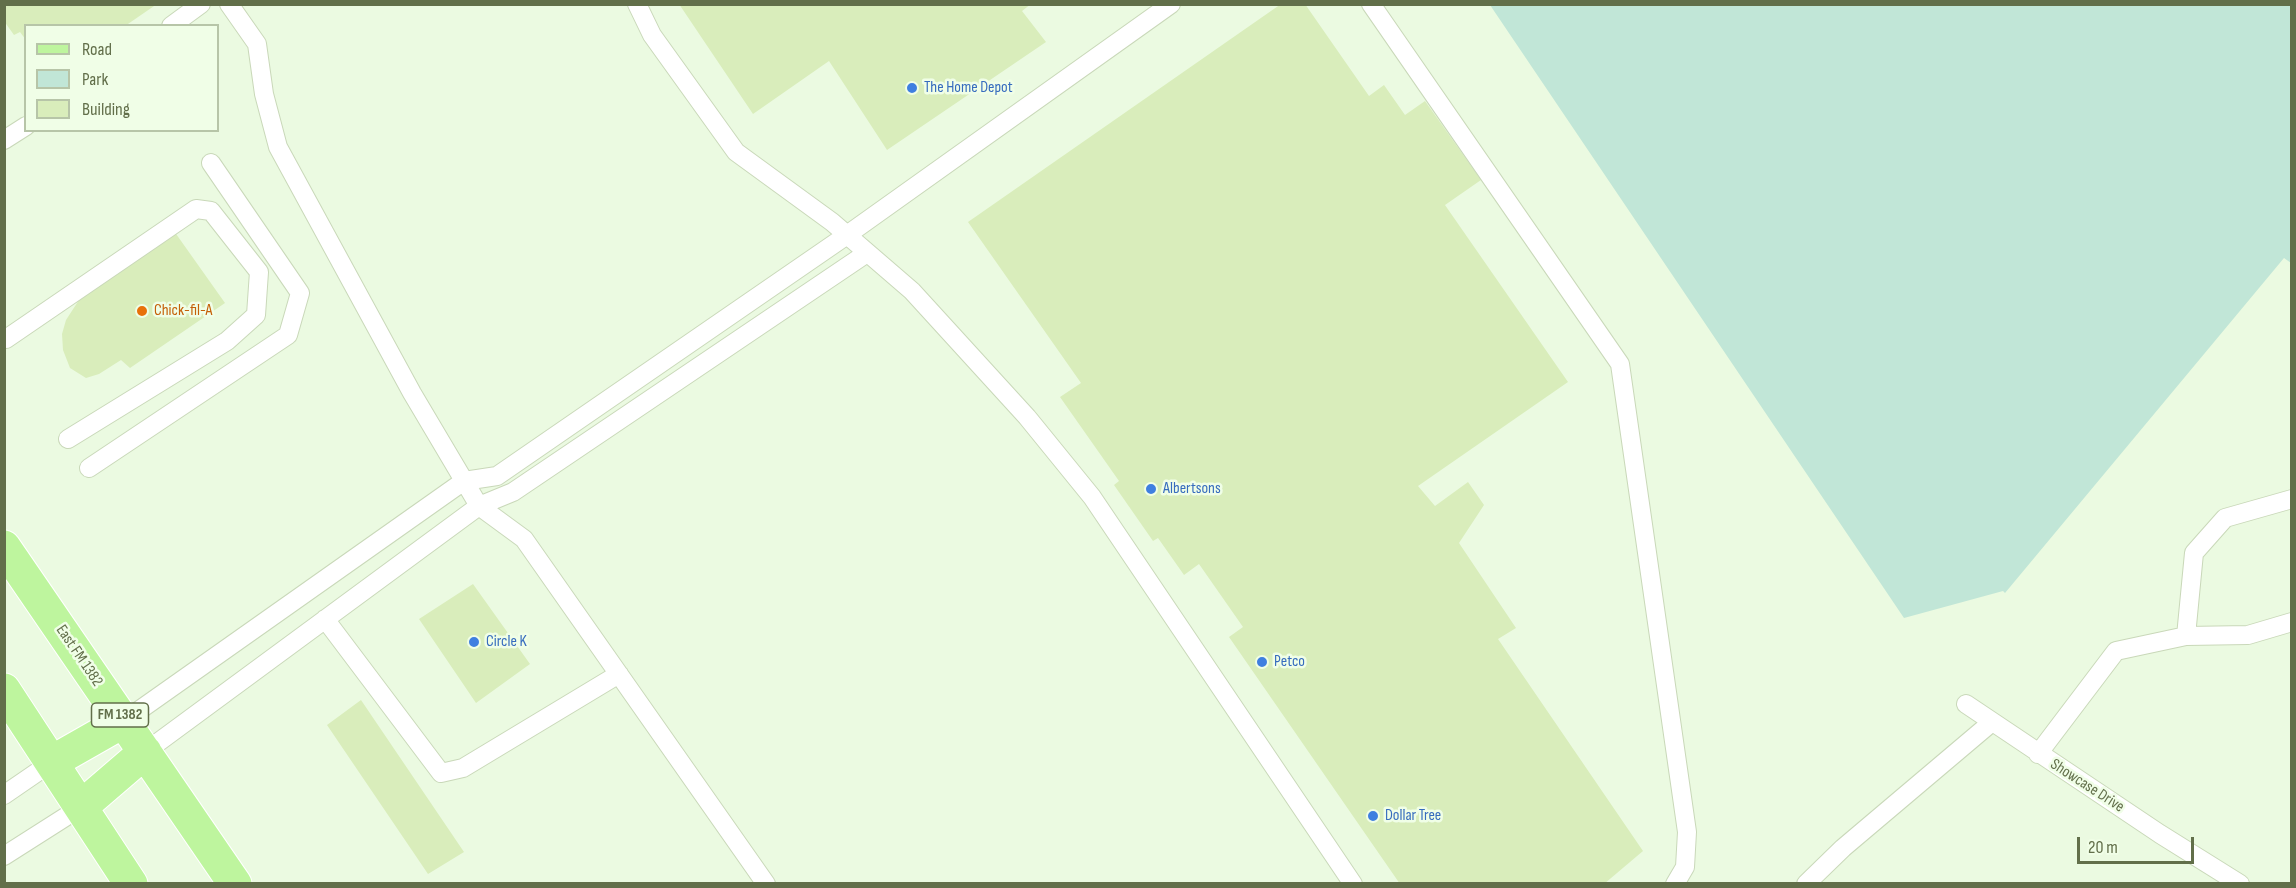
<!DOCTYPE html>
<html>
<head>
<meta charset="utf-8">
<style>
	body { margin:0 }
	#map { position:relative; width:2296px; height:888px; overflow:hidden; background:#ebfae1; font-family:"Sofia Sans Condensed",sans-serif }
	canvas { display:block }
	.frame { position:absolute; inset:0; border:6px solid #626f4a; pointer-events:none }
	.legend { position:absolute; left:24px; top:24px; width:195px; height:108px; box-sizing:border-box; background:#f0fee7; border:2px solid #b7c5a8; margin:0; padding:8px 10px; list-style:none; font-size:18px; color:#626f4a }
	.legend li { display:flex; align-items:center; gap:12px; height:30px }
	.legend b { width:30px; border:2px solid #b7c5a8 }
	.scale { position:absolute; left:2077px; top:837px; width:117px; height:27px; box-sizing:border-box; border:3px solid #626f4a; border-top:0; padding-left:8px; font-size:18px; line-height:21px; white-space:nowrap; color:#626f4a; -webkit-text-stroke:4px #f0fee7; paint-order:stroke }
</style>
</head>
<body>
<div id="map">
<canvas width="2296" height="888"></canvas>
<div class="frame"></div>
<ul class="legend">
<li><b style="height:8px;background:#bef59e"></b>Road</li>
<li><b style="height:16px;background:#c1e6d7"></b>Park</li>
<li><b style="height:16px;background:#d9edbb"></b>Building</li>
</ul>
<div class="scale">20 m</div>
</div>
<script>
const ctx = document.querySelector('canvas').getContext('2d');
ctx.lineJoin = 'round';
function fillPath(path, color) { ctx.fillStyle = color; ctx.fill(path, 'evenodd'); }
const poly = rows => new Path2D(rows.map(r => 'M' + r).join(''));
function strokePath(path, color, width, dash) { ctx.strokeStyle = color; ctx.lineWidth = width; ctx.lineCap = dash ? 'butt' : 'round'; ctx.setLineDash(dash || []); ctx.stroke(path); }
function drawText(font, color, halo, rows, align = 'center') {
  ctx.font = font + ' "Sofia Sans Condensed",sans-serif'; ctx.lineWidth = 5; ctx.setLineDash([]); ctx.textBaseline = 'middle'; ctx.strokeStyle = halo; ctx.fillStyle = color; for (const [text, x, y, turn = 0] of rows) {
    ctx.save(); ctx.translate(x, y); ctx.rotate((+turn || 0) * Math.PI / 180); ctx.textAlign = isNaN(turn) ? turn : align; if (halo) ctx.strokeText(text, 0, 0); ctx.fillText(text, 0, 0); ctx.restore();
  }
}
fillPath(poly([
	[1490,5,2291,5,2291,263,2284,258,2005,593,2003,591,1904,618]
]), '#c1e6d7');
fillPath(poly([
	[4,4,157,4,125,26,26,26,26,40,20,32,14,35,4,21],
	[679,4,1031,4,1022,11,1046,42,887,150,829,61,753,114],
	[1281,4,1305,4,1369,96,1384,85,1405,115,1425,101,1481,180,1445,205,1568,382,1418,486,1435,506,1468,482,1484,505,1459,543,1516,628,1498,639,1643,851,1604,884,1400,884,1229,637,1243,627,1199,564,1184,575,1158,538,1153,541,1114,485,1119,481,1060,397,1081,383,968,222],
	[174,231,225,303,130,368,121,360,99,374,86,378,70,368,63,350,62,334,66,320,79,300,101,280],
	[473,584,530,664,476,703,419,619],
	[361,700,464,852,428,874,327,725]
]), '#d9edbb');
const lane = poly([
	[229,4,257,44,264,94,278,147,412,393,479,506,524,539,766,884],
	[637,4,652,35,736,152,832,222,912,291,1027,417,1092,497,1353,884],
	[1371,4,1620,364,1687,832,1685,867,1675,884],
	[171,26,201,4],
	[4,140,26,126],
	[6,339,196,209,211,211,259,272,256,315,227,341,68,439],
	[89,468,288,335,300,293,211,163],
	[325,619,441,773,463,768,619,674],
	[2186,636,2194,553,2225,518,2292,499],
	[1966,704,2160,834,2240,884],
	[124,721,464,481,497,476,847,235,1171,4],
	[145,752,479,506,513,492,867,253],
	[2038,754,2116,651,2186,636,2248,635,2292,622],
	[4,795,52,762],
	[4,856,81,807],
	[1806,884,1843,848,1992,722]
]);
const primary = poly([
	[4,547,235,884],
	[4,690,131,884],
	[52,762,124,721],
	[81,807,145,752]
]);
strokePath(lane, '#c9d8b9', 20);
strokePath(primary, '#fff', 35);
strokePath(lane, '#fff', 18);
strokePath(primary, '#bef59e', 33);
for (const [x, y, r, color] of [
	[912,88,6,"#3f7fe0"],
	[142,311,6,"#e8710a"],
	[1151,489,6,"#3f7fe0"],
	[474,642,6,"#3f7fe0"],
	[1262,662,6,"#3f7fe0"],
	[1373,816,6,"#3f7fe0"]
]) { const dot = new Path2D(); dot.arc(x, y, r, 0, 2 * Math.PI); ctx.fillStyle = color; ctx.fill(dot); strokePath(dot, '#f0fee7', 2); }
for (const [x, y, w] of [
	[120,715,57]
]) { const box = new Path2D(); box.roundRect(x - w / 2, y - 12, w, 24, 4.5); ctx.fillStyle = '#f0fee7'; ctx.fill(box); strokePath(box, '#626f4a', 1.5); }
drawText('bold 15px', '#626f4a', null, [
	["FM 1382",120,715]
]);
drawText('16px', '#366cbe', '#f0fee7', [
	["The Home Depot",924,88],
	["Albertsons",1163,489],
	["Circle K",486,642],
	["Petco",1274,662],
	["Dollar Tree",1385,816]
], 'left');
drawText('16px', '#c56008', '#f0fee7', [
	["Chick-fil-A",154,311]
], 'left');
drawText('16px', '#626f4a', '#f0fee7', [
	["East FM 1382",79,656,56],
	["Showcase Drive",2087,786,33]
]);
</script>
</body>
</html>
